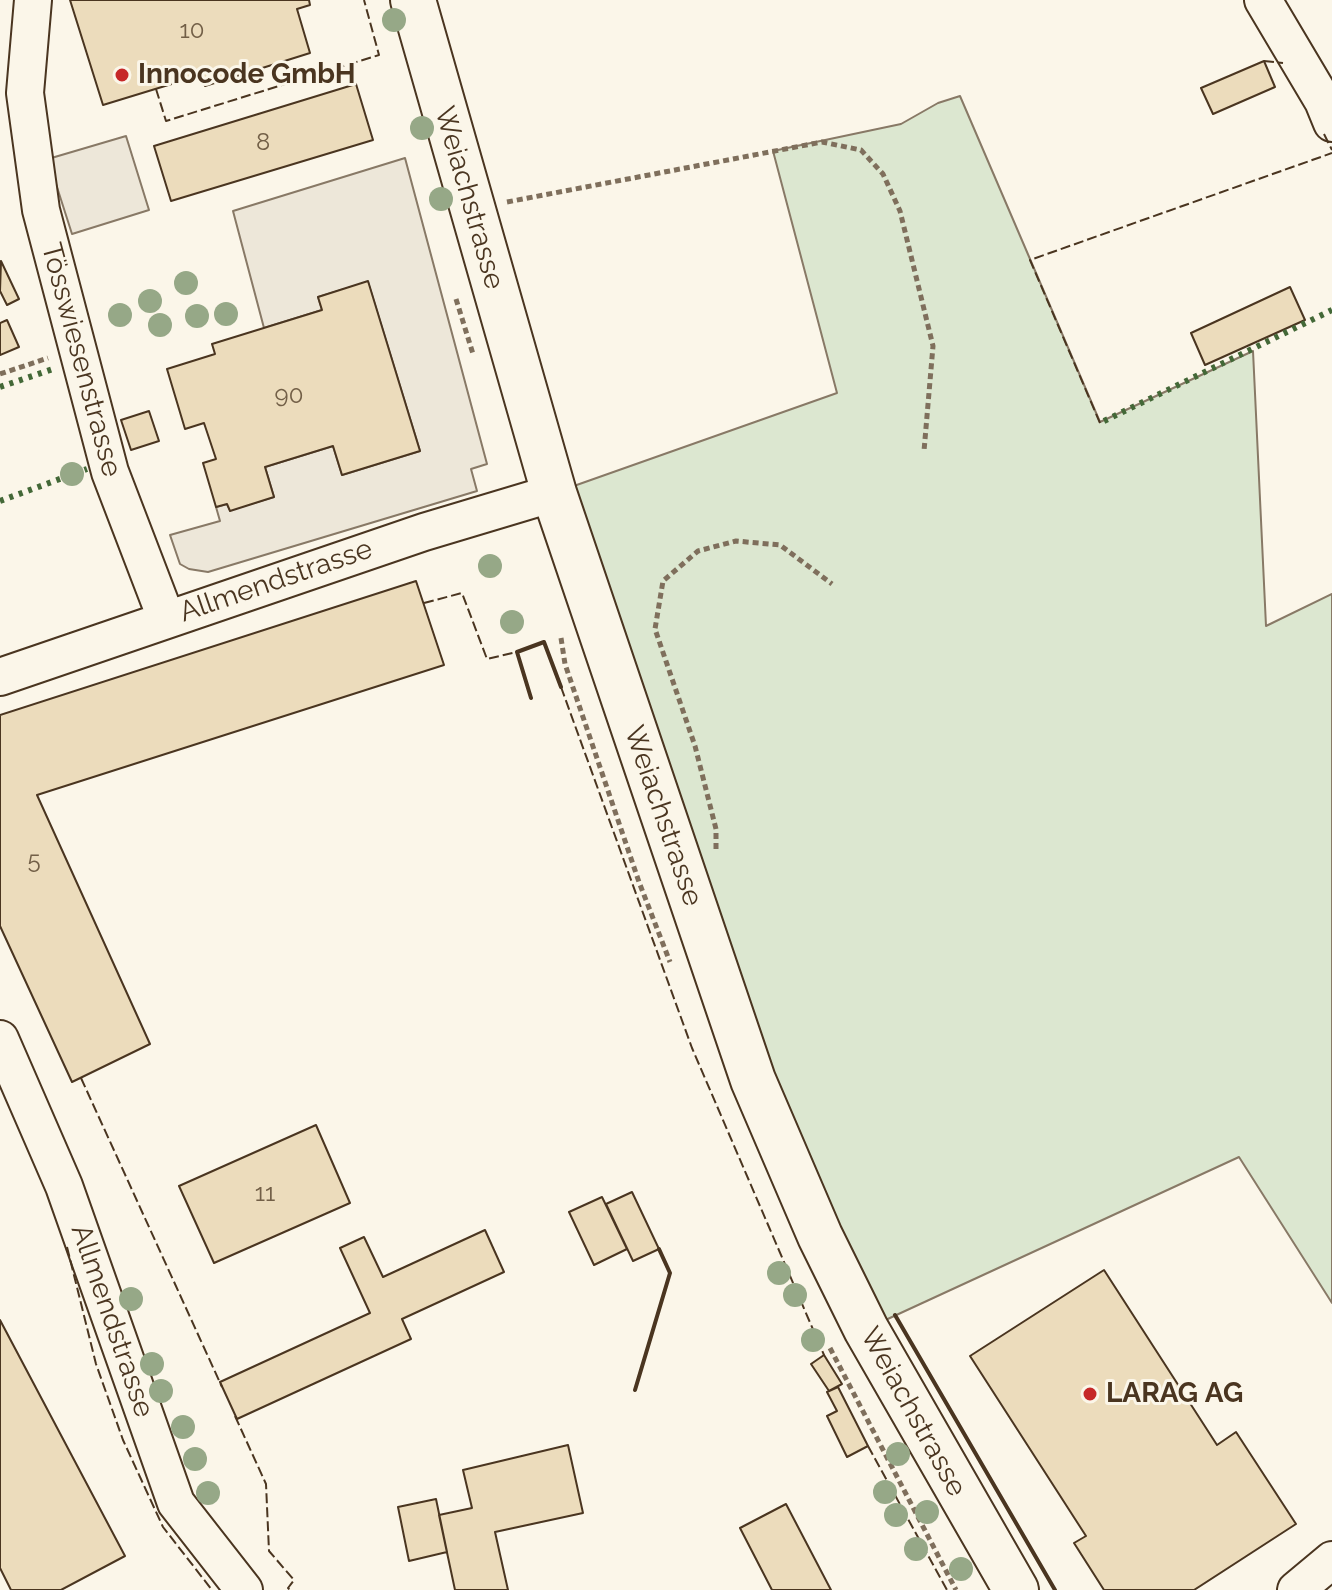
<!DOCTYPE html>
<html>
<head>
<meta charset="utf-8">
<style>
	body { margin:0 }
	canvas { display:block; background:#fbf6e9 }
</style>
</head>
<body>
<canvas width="1332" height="1590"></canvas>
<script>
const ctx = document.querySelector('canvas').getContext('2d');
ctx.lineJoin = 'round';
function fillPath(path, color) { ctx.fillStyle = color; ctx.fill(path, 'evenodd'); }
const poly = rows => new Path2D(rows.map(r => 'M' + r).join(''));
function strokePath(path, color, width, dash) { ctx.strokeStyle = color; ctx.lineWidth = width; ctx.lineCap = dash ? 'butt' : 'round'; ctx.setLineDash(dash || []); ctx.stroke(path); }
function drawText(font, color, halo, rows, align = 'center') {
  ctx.font = font + ' Raleway,sans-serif'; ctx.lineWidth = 6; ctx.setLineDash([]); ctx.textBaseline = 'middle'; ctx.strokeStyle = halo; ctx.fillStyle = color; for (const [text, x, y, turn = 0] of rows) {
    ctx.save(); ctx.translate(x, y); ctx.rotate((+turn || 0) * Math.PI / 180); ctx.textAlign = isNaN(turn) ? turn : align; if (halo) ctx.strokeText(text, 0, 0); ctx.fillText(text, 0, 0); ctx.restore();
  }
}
const green = poly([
	[960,96,1100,422,1253,351,1266,626,1332,594,1332,1303,1239,1157,866,1329,554,493,837,393,773,151,901,124,938,103,960,96]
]);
fillPath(green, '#dce7d0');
strokePath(green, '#887966', 2);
const parking = poly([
	[126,136,149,210,72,234,48,159,126,136],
	[405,158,487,464,471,469,477,491,208,572,189,569,180,564,170,535,220,521,216,507,227,504,230,510,274,497,265,467,333,446,342,475,420,451,368,282,318,297,322,310,264,328,233,211,405,158]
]);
fillPath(parking, '#ede7d9');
strokePath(parking, '#887966', 2);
const building = poly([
	[70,0,309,0,310,5,297,9,310,53,205,86,201,75,103,105,70,0],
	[1264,61,1275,87,1213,114,1201,88,1264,61],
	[356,84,373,140,171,201,154,146,356,84],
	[1,261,19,299,7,305,0,291,1,261],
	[368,281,420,451,342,475,333,446,265,467,274,497,230,511,227,504,216,507,203,463,216,459,204,423,185,429,167,369,215,354,212,344,322,310,318,297,368,281],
	[1290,287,1305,320,1205,365,1191,333,1290,287],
	[7,320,19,347,0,355,0,323,7,320],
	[149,411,159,441,131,450,121,420,149,411],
	[416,581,444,665,37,795,150,1044,72,1082,0,926,0,715,416,581],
	[316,1125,350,1203,214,1263,179,1186,316,1125],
	[632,1192,659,1249,633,1261,606,1204,632,1192],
	[602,1197,627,1249,594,1265,569,1212,602,1197],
	[485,1230,504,1272,402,1319,411,1339,237,1419,220,1382,370,1313,340,1248,364,1237,383,1277,485,1230],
	[1104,1270,1217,1445,1236,1432,1296,1524,1194,1590,1104,1590,1074,1543,1086,1536,970,1356,1104,1270],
	[0,1320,125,1556,61,1590,11,1590,0,1568,0,1320],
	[824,1355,842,1384,829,1391,811,1364,824,1355],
	[838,1387,868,1446,847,1457,827,1416,837,1411,827,1392,838,1387],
	[568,1445,583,1513,495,1532,508,1590,455,1590,439,1515,472,1508,463,1470,568,1445],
	[436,1499,447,1552,409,1561,398,1507,436,1499],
	[786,1504,831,1590,772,1590,740,1528,786,1504]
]);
fillPath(building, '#ecdcbc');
strokePath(building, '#4a3520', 2);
const minor = poly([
	[33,0,25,93,41,210,110,472,166,618],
	[1263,0,1323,101,1332,123],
	[0,677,424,532,554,493],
	[0,1039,64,1186,176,1503,244,1590],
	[1296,1590,1332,1560]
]);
const major = poly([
	[413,0,554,493,753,1080,820,1236,866,1329,1016,1590]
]);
strokePath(minor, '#4a3520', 40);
strokePath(major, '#4a3520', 48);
strokePath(poly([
	[507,202,822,142,861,150,883,174,900,211,933,346,924,451],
	[456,299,473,354],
	[0,374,48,358],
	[561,638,565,664,639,882,670,962],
	[716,849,716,829,695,746,655,629,663,581,698,551,736,541,780,545,832,584],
	[830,1348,956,1590]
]), '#7f6f5c', 5, [6, 4]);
strokePath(minor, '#fbf6e9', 36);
strokePath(major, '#fbf6e9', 44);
strokePath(poly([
	[0,387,53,369],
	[1104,421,1332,310],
	[0,501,87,469]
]), '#436837', 6, [4, 6]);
strokePath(poly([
	[1264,61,1283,63],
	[156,89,166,121,379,55,364,0],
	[1324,134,1332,150],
	[1100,423,1030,260,1332,153],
	[424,603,462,593,487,659,517,652],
	[561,687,692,1048,824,1355],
	[81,1078,222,1387],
	[67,1247,96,1364,123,1440,163,1527,212,1590],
	[235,1416,266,1484,269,1551,294,1580,288,1588,290,1590],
	[868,1446,947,1590]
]), '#4a3520', 2, [10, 4]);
strokePath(poly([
	[531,698,517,652,544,642,561,687],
	[895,1315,1055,1590],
	[635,1390,670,1273,659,1249]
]), '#4a3520', 4);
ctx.fillStyle = '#96a887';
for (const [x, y] of [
	[394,20],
	[422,128],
	[441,199],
	[186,283],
	[150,301],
	[226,314],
	[120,315],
	[197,316],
	[160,325],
	[72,474],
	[490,566],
	[512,622],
	[779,1273],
	[795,1295],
	[131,1299],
	[813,1340],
	[152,1364],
	[161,1391],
	[183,1427],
	[898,1454],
	[195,1459],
	[885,1492],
	[208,1493],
	[927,1512],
	[896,1515],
	[916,1549],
	[961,1569]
]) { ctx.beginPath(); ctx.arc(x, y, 12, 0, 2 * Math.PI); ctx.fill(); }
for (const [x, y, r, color] of [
	[122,75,8,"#c62828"],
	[1090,1394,8,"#c62828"]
]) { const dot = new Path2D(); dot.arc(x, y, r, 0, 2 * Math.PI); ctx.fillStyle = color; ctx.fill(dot); strokePath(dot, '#fbf6e9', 3); }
drawText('24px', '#725f47', null, [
	["10",192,31],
	["8",263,143],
	["90",289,396],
	["5",34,861],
	["11",265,1194]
]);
drawText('bold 28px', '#4a3520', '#fbf6e9', [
	["Innocode GmbH",138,75],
	["LARAG AG",1106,1394]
], 'left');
drawText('28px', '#4a3520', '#fbf6e9', [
	["Weiachstrasse",469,198,74],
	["Tösswiesenstrasse",81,360,75],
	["Allmendstrasse",276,581,-19],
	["Weiachstrasse",663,816,71],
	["Allmendstrasse",112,1321,71],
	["Weiachstrasse",913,1412,61]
]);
</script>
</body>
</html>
